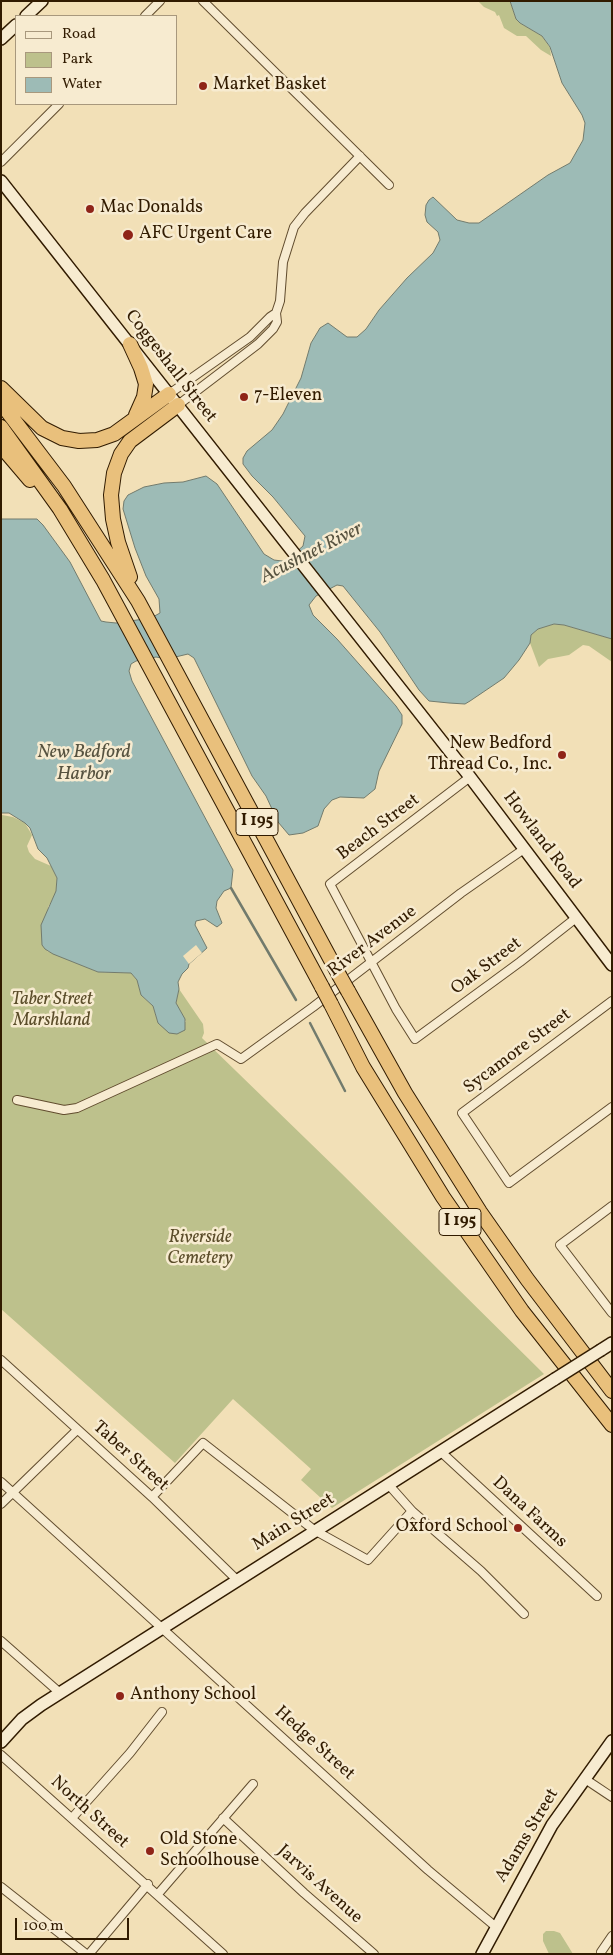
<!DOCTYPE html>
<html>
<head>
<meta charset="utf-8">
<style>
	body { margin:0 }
	#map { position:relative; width:613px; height:1955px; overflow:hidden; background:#f2e0b7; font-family:Vollkorn,serif }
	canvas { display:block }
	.frame { position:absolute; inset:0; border:2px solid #311b00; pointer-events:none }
	.legend { position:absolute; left:15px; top:15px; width:162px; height:90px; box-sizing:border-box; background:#f7ebd0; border:1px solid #a8987d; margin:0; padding:6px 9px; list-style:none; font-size:15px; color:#311b00 }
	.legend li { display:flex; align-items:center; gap:10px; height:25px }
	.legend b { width:25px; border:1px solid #a8987d }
	.scale { position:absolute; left:15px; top:1918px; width:114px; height:22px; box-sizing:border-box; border:2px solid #311b00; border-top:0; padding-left:6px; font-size:15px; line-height:18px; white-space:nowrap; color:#311b00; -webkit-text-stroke:4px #f7ebd0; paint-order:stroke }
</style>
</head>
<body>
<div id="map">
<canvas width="613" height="1955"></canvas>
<div class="frame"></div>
<ul class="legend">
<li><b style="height:6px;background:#f7ebd0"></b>Road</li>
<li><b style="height:14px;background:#bdc18c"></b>Park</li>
<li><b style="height:14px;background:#9dbbb6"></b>Water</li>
</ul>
<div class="scale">100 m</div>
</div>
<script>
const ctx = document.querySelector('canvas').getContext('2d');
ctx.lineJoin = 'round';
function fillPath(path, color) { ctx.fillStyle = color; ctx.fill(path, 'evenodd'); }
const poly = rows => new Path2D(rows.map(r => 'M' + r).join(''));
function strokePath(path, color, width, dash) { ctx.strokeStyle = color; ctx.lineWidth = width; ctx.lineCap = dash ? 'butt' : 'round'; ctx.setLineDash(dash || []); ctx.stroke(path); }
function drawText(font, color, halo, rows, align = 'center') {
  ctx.font = font + ' Vollkorn,serif'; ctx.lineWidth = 5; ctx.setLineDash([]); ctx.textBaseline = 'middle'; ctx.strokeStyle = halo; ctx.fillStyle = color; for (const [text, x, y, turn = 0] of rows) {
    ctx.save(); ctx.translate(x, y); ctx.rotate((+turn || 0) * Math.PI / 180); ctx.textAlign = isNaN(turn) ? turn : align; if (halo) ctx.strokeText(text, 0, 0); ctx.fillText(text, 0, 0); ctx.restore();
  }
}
fillPath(poly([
	[478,1,510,1,516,19,520,23,542,36,550,48,551,56,541,50,526,36,517,36,504,28,499,15,497,16,495,12,484,7],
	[554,624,564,625,612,639,612,662,589,646,583,645,569,655,548,659,539,667,530,643,531,635,538,629],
	[2,815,13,817,25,823,32,835,27,846,29,852,35,859,51,866,57,878,56,894,48,907,47,951,98,972,131,973,137,980,141,995,153,1006,158,1023,186,1022,176,1003,179,989,203,1024,204,1033,202,1038,341,1173,544,1374,332,1508,301,1480,311,1469,233,1399,175,1463,1,1309],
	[546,1931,554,1931,560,1933,573,1954,549,1954,543,1941,543,1934]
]), '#bdc18c');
const water = poly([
	[510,1,612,1,612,639,564,625,554,624,538,629,531,635,530,643,519,660,504,678,470,701,465,704,449,703,429,701,419,690,380,632,343,586,337,585,316,596,309,605,313,615,337,639,396,706,402,715,402,724,379,771,375,789,364,798,340,797,332,800,324,809,318,826,303,833,289,835,278,822,266,796,252,776,194,658,188,654,167,659,156,657,136,661,131,664,129,671,132,681,233,870,231,888,224,891,217,901,216,908,222,923,217,927,205,919,196,921,195,925,207,948,189,964,188,968,182,974,178,982,179,989,176,1003,185,1019,185,1030,177,1034,169,1033,158,1023,153,1006,141,995,137,980,131,973,98,972,53,954,45,949,42,945,41,925,56,891,57,878,47,858,38,849,30,828,25,823,9,813,1,813,1,519,37,519,43,525,70,562,101,621,106,622,116,623,151,618,160,613,159,599,146,576,135,548,123,509,124,501,128,495,144,487,164,483,183,482,206,476,217,484,264,554,274,560,282,561,287,560,303,546,305,536,273,497,252,476,243,464,243,458,247,451,272,430,283,414,301,378,311,343,320,328,328,323,347,337,357,337,366,329,379,310,407,278,433,253,440,240,438,232,427,222,425,215,426,205,429,200,433,197,457,220,469,223,479,223,548,175,570,163,583,140,585,123,582,115,562,83,550,47,542,36,520,23,516,19,510,1]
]);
fillPath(water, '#9dbbb6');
strokePath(water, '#727b6d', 1);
fillPath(poly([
	[196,945,202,953,189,964,183,956]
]), '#f2e0b7');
strokePath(poly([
	[231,888,296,1000],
	[310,1023,345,1091]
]), '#727b6d', 2.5);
const street = poly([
	[203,1,389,185],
	[145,16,160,1],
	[1,162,59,104],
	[169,394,250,337,270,317,276,313],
	[178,405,258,344,273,329,277,322,276,313,280,301,283,262,294,227,305,213,360,156],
	[470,777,330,884,396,1009,415,1039,520,962,576,918],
	[612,1001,462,1113,509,1183,612,1107],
	[17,1100,64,1110,77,1108,217,1044,241,1059,313,1007,461,893,524,849],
	[612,1206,560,1245,612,1313],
	[1,1360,152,1497,237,1580],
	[440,1451,597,1596],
	[1,1482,428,1870,496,1927],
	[152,1497,203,1443,314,1530,368,1560,412,1511,388,1484],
	[1,1504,77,1430],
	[412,1511,481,1571,524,1614],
	[1,1641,60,1693],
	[1,1755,223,1954],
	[585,1779,612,1797],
	[72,1818,130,1753,162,1712],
	[223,1818,304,1893,374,1954],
	[1,1887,86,1954],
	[158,1894,253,1784],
	[601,1952,612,1936],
	[89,1954,148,1884]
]);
const secondary = poly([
	[26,16,42,1],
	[1,39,16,25],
	[1,181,470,777,612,965],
	[601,1350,612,1343],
	[1,1742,22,1719,41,1705,555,1379],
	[482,1954,552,1825,612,1741]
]);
const highway = poly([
	[130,344,141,368,146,384,144,397,136,415],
	[1,388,42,428,62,438,79,441,97,440,114,434,169,394],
	[1,403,64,486,138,601,339,975],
	[1,427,60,509,103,580,322,987],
	[1,446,30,480],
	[130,577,118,542,113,519,111,495,114,473,121,454,130,441,178,405],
	[348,991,405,1093,480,1212,527,1279,612,1391],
	[331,1004,363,1067,443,1197,522,1311,612,1425]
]);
strokePath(street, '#614c2e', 10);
strokePath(secondary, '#311b00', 14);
strokePath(highway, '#311b00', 16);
strokePath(street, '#f7ebd0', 8);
strokePath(secondary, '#f7ebd0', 11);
strokePath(highway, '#e9c07c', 14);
const secondaryBridge = poly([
	[555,1379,601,1350]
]);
const highwayBridge = poly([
	[339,975,348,991],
	[322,987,331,1004]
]);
strokePath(secondaryBridge, '#311b00', 14, []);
strokePath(highwayBridge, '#311b00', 16, []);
strokePath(secondaryBridge, '#f7ebd0', 11);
strokePath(highwayBridge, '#e9c07c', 14);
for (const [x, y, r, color] of [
	[203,86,5,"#8f2418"],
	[90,209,5,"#8f2418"],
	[128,235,6,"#8f2418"],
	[244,397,5,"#8f2418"],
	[562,755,5,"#8f2418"],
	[518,1528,5,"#8f2418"],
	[120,1696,5,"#8f2418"],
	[150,1851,5,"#8f2418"]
]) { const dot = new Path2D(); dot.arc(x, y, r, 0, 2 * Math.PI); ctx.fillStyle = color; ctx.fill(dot); strokePath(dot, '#f7ebd0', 2); }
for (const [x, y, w] of [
	[257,822,42],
	[460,1222,42]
]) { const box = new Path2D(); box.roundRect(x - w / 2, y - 13.5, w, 27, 4); ctx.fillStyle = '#f7ebd0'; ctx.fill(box); strokePath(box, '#311b00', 1); }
drawText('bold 16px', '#311b00', null, [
	["I 195",257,822],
	["I 195",460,1222]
]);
drawText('18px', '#311b00', '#f7ebd0', [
	["Market Basket",213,86],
	["Mac Donalds",100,209],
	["AFC Urgent Care",139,235],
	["7-Eleven",254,397],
	["New Bedford",552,745,"right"],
	["Thread Co., Inc.",552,766,"right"],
	["Oxford School",508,1528,"right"],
	["Anthony School",130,1696],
	["Old Stone",160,1841],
	["Schoolhouse",160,1862]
], 'left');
drawText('18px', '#311b00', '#f7ebd0', [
	["Coggeshall Street",170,367,52],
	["Beach Street",379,828,-37],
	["Howland Road",541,841,53],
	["River Avenue",373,942,-37],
	["Oak Street",487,967,-37],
	["Sycamore Street",518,1052,-37],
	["Taber Street",130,1457,42],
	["Dana Farms",529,1513,43],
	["Main Street",294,1523,-32],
	["Hedge Street",314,1744,42],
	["North Street",89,1813,42],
	["Adams Street",528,1836,-59],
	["Jarvis Avenue",319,1885,42]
]);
drawText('italic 18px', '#5b4d2a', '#f7ebd0', [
	["Taber Street",52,1001],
	["Marshland",52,1022],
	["Riverside",200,1239],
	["Cemetery",200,1260]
]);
drawText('italic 19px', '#575340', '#f7ebd0', [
	["Acushnet River",312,554,-27],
	["New Bedford",84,754],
	["Harbor",84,776]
]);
</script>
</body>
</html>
